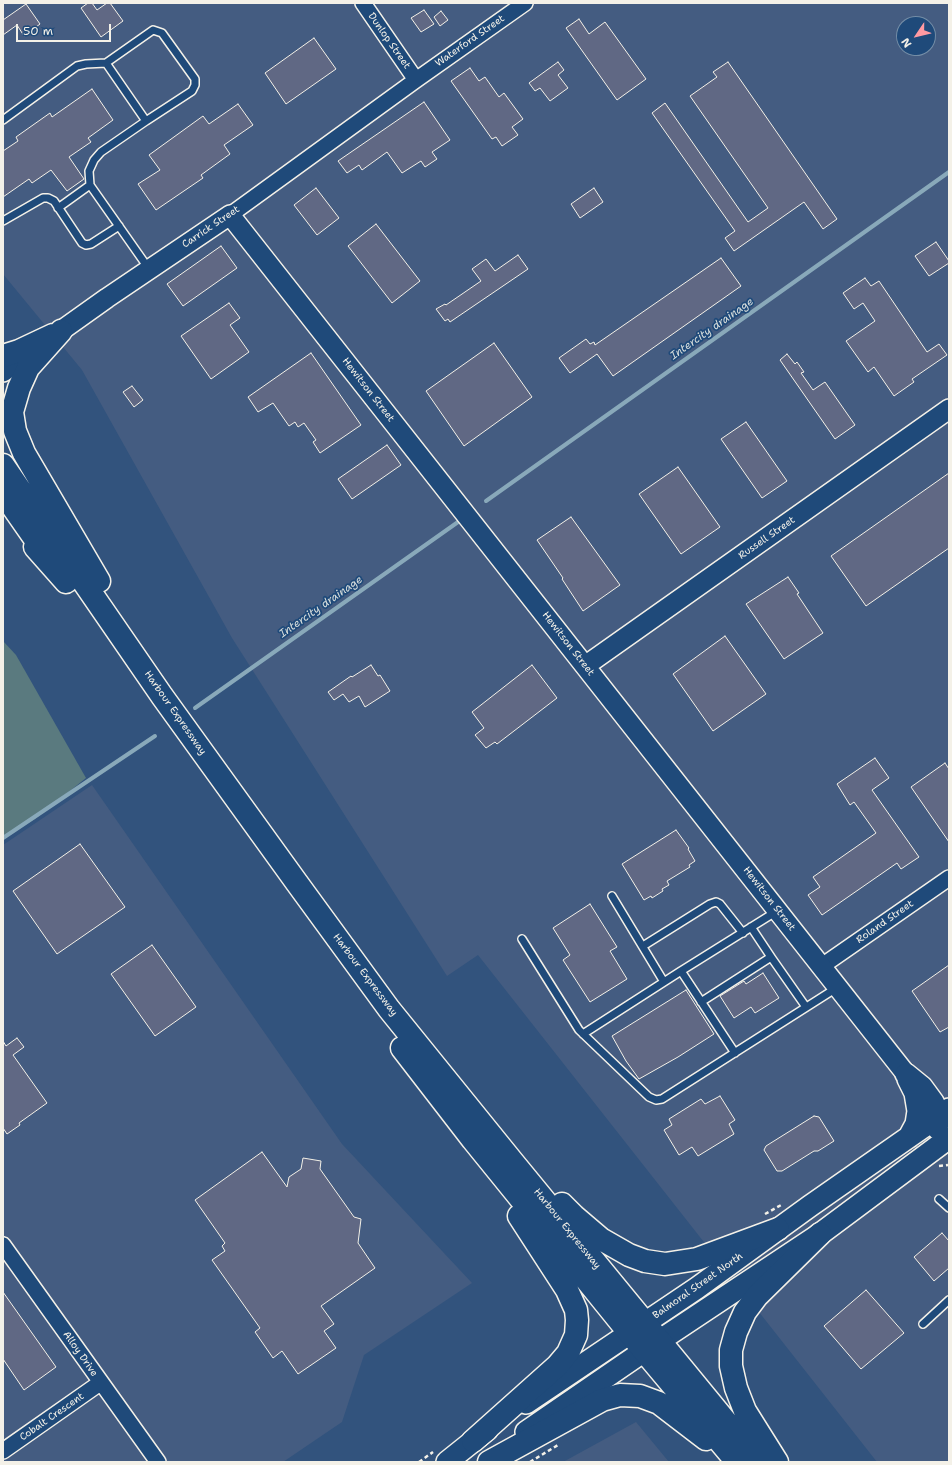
<!DOCTYPE html>
<html>
<head>
<meta charset="utf-8">
<style>
	body { margin:0 }
	#map { position:relative; width:952px; height:1465px; overflow:hidden; background:#32537d; font-family:"Shantell Sans",sans-serif }
	canvas { display:block }
	.frame { position:absolute; inset:0; border:4px solid #f4f1e8; pointer-events:none }
	.north { position:absolute; left:896px; top:16px; width:40px; height:40px; box-sizing:border-box; background:#1f4a7a; border:1px solid #748da6; border-radius:50%; rotate:235deg; font-size:11px; font-weight:700; line-height:16px; text-align:center; color:#f4f1e8 }
	.north::after { content:''; display:block; margin:auto; width:14px; height:18px; background:#ff9aa2; clip-path:polygon(50% 0,100% 100%,50% 72%,0 100%) }
	.scale { position:absolute; left:16px; top:24px; width:95px; height:18px; box-sizing:border-box; border:2px solid #f4f1e8; border-top:0; padding-left:5px; font-size:12px; line-height:14px; white-space:nowrap; color:#f4f1e8; -webkit-text-stroke:3px #1f4a7a; paint-order:stroke }
</style>
</head>
<body>
<div id="map">
<canvas width="952" height="1465"></canvas>
<div class="frame"></div>
<div class="north">N</div>
<div class="scale">50 m</div>
</div>
<script>
const ctx = document.querySelector('canvas').getContext('2d');
ctx.lineJoin = 'round';
function fillPath(path, color) { ctx.fillStyle = color; ctx.fill(path, 'evenodd'); }
const poly = rows => new Path2D(rows.map(r => 'M' + r).join(''));
function strokePath(path, color, width, dash) { ctx.strokeStyle = color; ctx.lineWidth = width; ctx.lineCap = dash ? 'butt' : 'round'; ctx.setLineDash(dash || []); ctx.stroke(path); }
function drawText(font, color, halo, rows, align = 'center') {
  ctx.font = font + ' "Shantell Sans",sans-serif'; ctx.lineWidth = 3.5; ctx.setLineDash([]); ctx.textBaseline = 'middle'; ctx.strokeStyle = halo; ctx.fillStyle = color; for (const [text, x, y, turn = 0] of rows) {
    ctx.save(); ctx.translate(x, y); ctx.rotate((+turn || 0) * Math.PI / 180); ctx.textAlign = isNaN(turn) ? turn : align; if (halo) ctx.strokeText(text, 0, 0); ctx.fillText(text, 0, 0); ctx.restore();
  }
}
fillPath(poly([
	[3,3,949,3,949,1462,877,1462,478,955,447,976,232,638,82,370,3,274],
	[904,24,928,24,928,48,904,48],
	[92,785,342,1144,472,1283,364,1355,342,1422,283,1462,3,1462,3,845],
	[636,1422,669,1462,563,1462]
]), '#445c81');
fillPath(poly([
	[3,641,16,655,86,778,35,819,3,838]
]), '#5a7a7f');
strokePath(poly([
	[486,501,949,172],
	[195,708,458,522],
	[3,838,155,736]
]), '#89a9ba', 4);
const building = poly([
	[88,3,92,3,97,10,107,3,110,3,123,21,101,37,81,8,88,3],
	[26,4,40,24,24,36,17,25,3,35,3,20,26,4],
	[424,10,434,24,421,32,411,18,424,10],
	[441,11,448,20,440,26,434,17,441,11],
	[579,19,589,34,605,22,646,79,617,100,566,28,579,19],
	[314,38,336,69,286,104,265,73,314,38],
	[558,62,564,70,558,75,568,88,550,101,540,88,535,91,529,83,558,62],
	[728,62,837,219,823,229,804,202,734,251,725,238,735,231,652,113,665,103,748,222,768,208,690,96,717,77,713,72,728,62],
	[470,68,479,81,485,77,499,97,504,93,523,119,512,127,518,135,502,146,496,137,492,139,451,81,470,68],
	[92,89,113,120,88,138,91,142,69,157,84,179,67,191,51,170,32,183,29,179,3,197,3,151,18,141,16,137,50,113,52,117,92,89],
	[424,102,450,140,432,152,437,159,425,167,421,161,402,173,387,152,362,170,359,165,347,173,338,161,424,102],
	[238,104,253,125,224,145,230,154,201,175,203,178,156,210,138,184,160,170,149,155,203,116,209,124,238,104],
	[316,188,339,218,317,235,294,205,316,188],
	[594,188,603,202,580,218,571,204,594,188],
	[376,224,420,281,392,303,348,246,376,224],
	[936,242,949,261,949,263,929,276,915,256,936,242],
	[221,246,237,268,183,306,167,284,221,246],
	[518,255,528,269,450,322,448,319,445,321,436,309,445,304,446,305,481,281,472,269,486,259,495,271,518,255],
	[721,258,741,286,613,376,597,354,570,373,559,358,586,339,590,344,594,342,595,345,721,258],
	[865,278,871,286,879,281,927,352,939,344,947,355,912,379,914,382,894,396,874,367,868,372,846,341,875,321,863,303,854,309,843,293,865,278],
	[229,303,240,318,230,325,249,352,211,379,181,336,229,303],
	[494,343,532,397,464,446,426,391,494,343],
	[311,353,361,425,320,453,313,442,316,440,304,423,298,427,295,422,289,426,273,403,258,412,248,397,311,353],
	[787,354,795,364,797,362,804,372,801,373,813,390,825,382,855,425,835,439,780,360,787,354],
	[132,386,143,400,134,407,123,392,132,386],
	[746,422,787,481,762,498,721,439,746,422],
	[387,445,401,465,352,499,338,479,387,445],
	[678,467,720,527,681,554,639,494,678,467],
	[949,473,949,548,866,606,831,556,949,473],
	[571,517,620,585,583,611,562,579,563,578,537,540,571,517],
	[788,577,799,593,797,594,823,633,784,659,746,604,788,577],
	[725,636,766,694,713,731,673,674,725,636],
	[371,665,378,676,380,675,390,691,365,707,359,696,349,702,343,694,334,700,328,692,351,676,352,677,371,665],
	[532,665,557,698,497,744,495,742,486,748,475,735,484,728,472,712,532,665],
	[875,758,889,778,872,790,919,857,901,869,897,863,822,915,808,895,820,887,813,877,876,833,854,802,850,805,837,784,875,758],
	[945,763,949,769,949,842,911,787,945,763],
	[676,830,689,848,688,849,695,861,689,865,690,867,667,881,669,885,662,889,663,891,652,898,651,896,644,900,622,864,676,830],
	[80,844,125,907,57,954,13,891,80,844],
	[590,904,617,947,610,951,627,979,590,1002,563,960,570,955,553,928,590,904],
	[152,945,196,1007,155,1036,111,974,152,945],
	[949,965,949,1027,940,1032,912,991,949,965],
	[763,973,779,998,755,1013,751,1007,734,1018,720,996,744,981,746,984,763,973],
	[686,990,714,1034,678,1057,639,1079,626,1061,612,1036,686,990],
	[17,1038,24,1047,13,1055,47,1103,19,1123,20,1125,7,1134,3,1128,3,1041,6,1046,17,1038],
	[720,1096,735,1120,729,1124,734,1134,698,1156,692,1147,679,1155,664,1130,672,1125,669,1119,701,1099,705,1104,720,1096],
	[814,1116,819,1117,834,1141,818,1151,814,1151,782,1171,777,1171,764,1150,766,1146,814,1116],
	[262,1152,287,1187,289,1177,301,1169,303,1158,321,1161,320,1169,354,1217,361,1219,358,1243,375,1268,321,1306,334,1324,324,1331,336,1348,298,1374,282,1351,273,1358,255,1332,260,1328,212,1260,225,1251,222,1246,225,1243,195,1200,262,1152],
	[942,1233,949,1241,949,1268,934,1281,914,1257,942,1233],
	[866,1290,904,1333,861,1369,824,1326,866,1290],
	[3,1292,56,1367,24,1390,3,1359,3,1292]
]);
fillPath(building, '#606884');
strokePath(building, '#f4f1e8', 1);
const service = poly([
	[3,120,77,66,86,64,106,63],
	[146,121,106,63,153,30,162,33,195,79,195,85,192,91,146,121,101,152,94,160,89,171,90,185,149,269],
	[58,208,90,185],
	[3,221,43,198,48,198,54,201,82,243,86,245,91,244,119,226],
	[612,896,664,982],
	[522,939,579,1030,649,1097,656,1100,662,1099,838,987],
	[643,946,710,904,716,902,720,904,743,933],
	[771,957,806,1007],
	[681,971,777,911],
	[701,1002,771,957,751,927],
	[583,1034,681,971,735,1053],
	[939,1199,949,1208],
	[923,1324,949,1300]
]);
const minor = poly([
	[363,3,416,80],
	[230,215,416,80,525,3],
	[822,966,949,878],
	[3,1245,158,1462],
	[3,1451,100,1383]
]);
const tertiary = poly([
	[3,372,107,298,230,215,906,1074],
	[585,666,949,409]
]);
const secondary = poly([
	[906,1074,922,1087,933,1102,940,1115,937,1128],
	[908,1079,915,1093,918,1111,916,1124,909,1137],
	[526,1403,697,1288,810,1206,949,1109],
	[526,1432,644,1351,820,1234,949,1138],
	[447,1462,487,1430]
]);
const primary = poly([
	[61,331,28,368,19,388,12,412,15,431,24,453,99,581],
	[3,356,19,351,53,335],
	[3,465,162,696,297,883,389,1009,512,1161,759,1462],
	[3,493,47,556],
	[35,547,66,582],
	[402,1048,473,1140,644,1351,737,1462],
	[562,1204,574,1216,601,1239,629,1255,645,1261,665,1264,697,1259,778,1229],
	[473,1441,557,1366,568,1353,576,1335,577,1320,576,1310,567,1290,519,1216],
	[489,1462,602,1400,620,1395,640,1396,659,1403,706,1439],
	[777,1462,745,1411,736,1388,731,1366,731,1350,736,1332,745,1312,757,1296,820,1234]
]);
strokePath(service, '#f4f1e8', 10);
strokePath(minor, '#f4f1e8', 18);
strokePath(tertiary, '#f4f1e8', 22);
strokePath(secondary, '#f4f1e8', 24);
strokePath(primary, '#f4f1e8', 25);
strokePath(poly([
	[939,1166,948,1165],
	[765,1214,783,1204],
	[419,1462,433,1452],
	[530,1462,558,1445]
]), '#f4f1e8', 2.5, [4, 3]);
strokePath(service, '#1f4a7a', 7);
strokePath(minor, '#1f4a7a', 15);
strokePath(tertiary, '#1f4a7a', 19);
strokePath(secondary, '#1f4a7a', 21);
strokePath(primary, '#1f4a7a', 22);
drawText('10px', '#f4f1e8', '#1f4a7a', [
	["Dunlop Street",389,41,55],
	["Waterford Street",470,41,-35],
	["Carrick Street",211,227,-34],
	["Hewitson Street",368,390,52],
	["Russell Street",767,538,-35],
	["Hewitson Street",568,644,52],
	["Harbour Expressway",175,713,55],
	["Hewitson Street",769,899,52],
	["Roland Street",885,922,-35],
	["Harbour Expressway",365,975,53],
	["Harbour Expressway",567,1229,51],
	["Balmoral Street North",698,1286,-35],
	["Alloy Drive",80,1354,55],
	["Cobalt Crescent",52,1417,-35]
]);
drawText('italic 11px', '#d9dfdd', '#1f4a7a', [
	["Intercity drainage",712,329,-35],
	["Intercity drainage",321,607,-35]
]);
</script>
</body>
</html>
